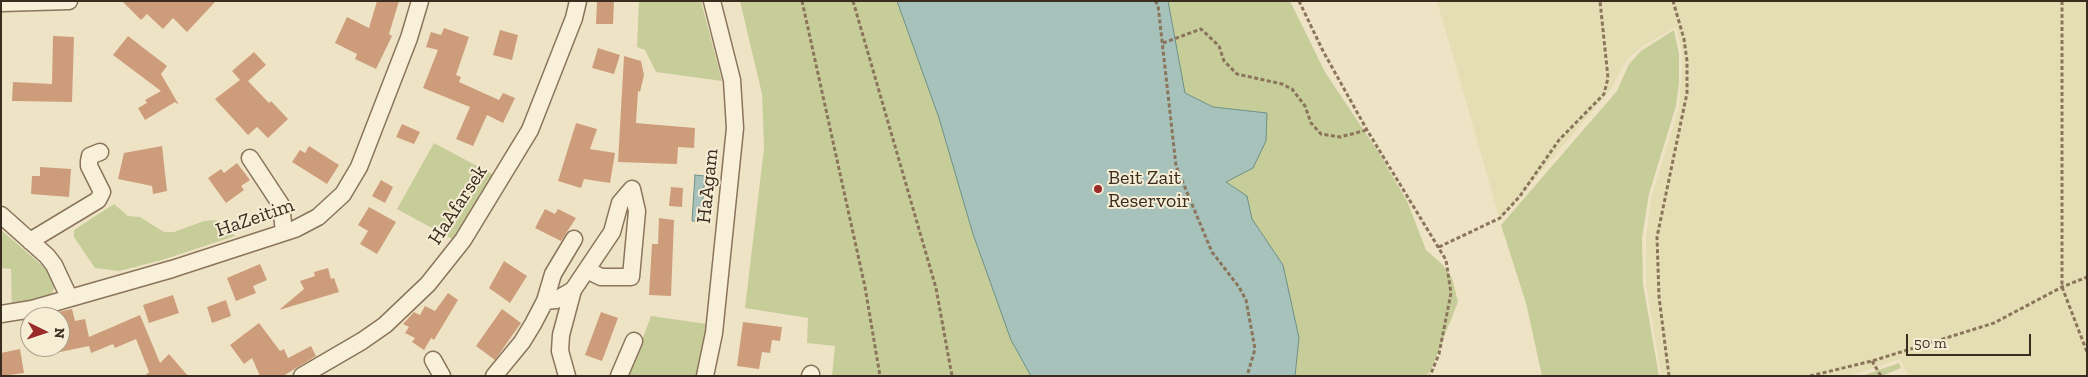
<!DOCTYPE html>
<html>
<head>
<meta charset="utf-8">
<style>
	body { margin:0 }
	#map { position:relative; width:2088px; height:377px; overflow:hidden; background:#efe3c6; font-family:"Zilla Slab",serif }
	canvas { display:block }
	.frame { position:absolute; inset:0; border:2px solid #3a2c1f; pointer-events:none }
	.north { position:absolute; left:20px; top:307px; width:50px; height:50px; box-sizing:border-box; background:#f6edd5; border:1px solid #aba08c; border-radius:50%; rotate:94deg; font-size:14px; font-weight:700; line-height:20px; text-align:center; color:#3a2c1f }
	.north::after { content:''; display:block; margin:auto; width:18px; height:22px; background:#9a2b2b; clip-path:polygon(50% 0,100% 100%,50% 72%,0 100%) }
	.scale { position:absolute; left:1906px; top:334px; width:125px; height:22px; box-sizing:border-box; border:2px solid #3a2c1f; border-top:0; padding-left:6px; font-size:15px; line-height:18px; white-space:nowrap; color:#3a2c1f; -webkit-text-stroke:4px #f6edd5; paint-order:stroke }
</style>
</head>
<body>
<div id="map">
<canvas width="2088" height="377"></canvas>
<div class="frame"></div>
<div class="north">N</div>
<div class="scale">50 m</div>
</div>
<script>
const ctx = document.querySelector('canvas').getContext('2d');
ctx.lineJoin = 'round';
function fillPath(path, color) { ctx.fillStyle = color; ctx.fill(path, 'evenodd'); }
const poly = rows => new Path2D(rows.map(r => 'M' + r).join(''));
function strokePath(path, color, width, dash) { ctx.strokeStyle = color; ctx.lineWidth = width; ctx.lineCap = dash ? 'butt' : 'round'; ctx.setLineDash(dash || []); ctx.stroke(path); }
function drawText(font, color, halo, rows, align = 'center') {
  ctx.font = font + ' "Zilla Slab",serif'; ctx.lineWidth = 4; ctx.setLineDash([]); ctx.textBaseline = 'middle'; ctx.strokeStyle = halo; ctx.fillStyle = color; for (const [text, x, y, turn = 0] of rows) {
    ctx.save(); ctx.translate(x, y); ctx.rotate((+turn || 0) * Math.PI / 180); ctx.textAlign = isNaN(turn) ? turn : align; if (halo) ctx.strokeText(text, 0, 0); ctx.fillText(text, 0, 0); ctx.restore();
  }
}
fillPath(poly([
	[1437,1,2087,1,2087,376,1908,376,1900,359,1849,376,1661,376,1646,284,1646,238,1651,199,1679,107,1683,56,1676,27,1641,47,1626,61,1611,89,1500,220]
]), '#e5ddb3');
fillPath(poly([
	[639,1,701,1,722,81,656,72,645,50,637,47],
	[740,1,1290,1,1325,72,1379,153,1408,203,1426,250,1443,265,1452,278,1458,302,1431,370,1426,376,832,376,835,346,807,343,808,318,745,308,764,148,762,94],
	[1674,30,1679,54,1679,83,1676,106,1649,194,1642,238,1643,284,1659,376,1542,376,1526,303,1501,225,1617,91,1629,64,1641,51],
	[434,143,494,175,454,240,397,209],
	[114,204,128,216,140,217,164,232,174,232,204,221,215,220,226,226,235,236,162,260,119,271,95,268,74,237,74,230],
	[1,230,44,267,52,276,55,286,48,303,12,317,11,269,1,268],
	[651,316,707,324,696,376,629,376],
	[1899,363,1901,368,1882,376,1862,376]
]), '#c7cd99');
const water = poly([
	[897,1,1168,1,1185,93,1213,107,1267,113,1266,141,1253,168,1226,182,1247,196,1252,219,1283,265,1299,338,1295,376,1031,376,1011,340,973,234,939,118,897,1],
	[695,175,705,176,701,222,692,221,695,175]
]);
fillPath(water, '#a7c2ba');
strokePath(water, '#6d9188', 1);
fillPath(poly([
	[122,1,216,1,187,32,173,18,163,29,147,14,141,20],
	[377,1,399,1,389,34,392,36,376,69,355,59,357,54,335,43,347,17,369,28],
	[597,1,614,1,613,24,596,24],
	[444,28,469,37,456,75,461,77,459,82,499,100,503,93,515,98,503,123,487,115,473,146,456,139,470,107,423,88,438,50,426,47,431,32,441,35],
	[500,30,518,35,512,60,493,55],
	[53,36,74,37,72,102,12,101,13,82,52,84],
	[128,36,167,66,161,74,179,105,175,102,145,120,138,108,147,103,145,100,161,91,113,55],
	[598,48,620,55,614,74,592,68],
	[254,52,266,65,248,81,269,103,271,101,288,119,268,138,257,127,248,135,215,99,240,80,232,71],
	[624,56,641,61,644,75,640,92,638,91,636,123,695,128,694,148,678,147,677,164,618,162],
	[576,123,597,129,590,149,615,153,610,183,584,179,581,188,558,181],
	[402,124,420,132,414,144,396,137],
	[162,146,167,191,153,194,152,186,118,179,124,153],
	[309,146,339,165,327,184,292,162,300,150,305,153],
	[237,163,250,180,241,186,244,190,226,203,208,178,221,169,224,173],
	[40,167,71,169,69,197,31,194,32,176,40,176],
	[381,180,393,187,385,203,372,196],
	[671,187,683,188,682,207,669,206],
	[369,207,396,222,377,254,360,244,368,231,358,225],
	[545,209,555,214,558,209,576,218,561,241,535,228],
	[659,218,674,220,671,296,649,295,652,244,658,244],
	[504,261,527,276,510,303,489,288],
	[260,264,267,280,253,286,256,293,236,301,227,278],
	[328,268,331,279,334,278,339,292,279,310,304,289,300,281,315,276,314,272],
	[448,293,458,300,434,340,431,338,424,350,412,342,415,338,405,333,409,327,403,324,414,312,420,315,425,306,435,311],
	[173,295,179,313,149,323,143,305],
	[226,300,231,316,212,323,207,307],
	[72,309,75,321,85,319,89,337,140,315,160,363,169,354,188,376,145,376,149,372,136,339,115,348,113,344,91,353,89,346,60,352,60,317,58,312],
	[502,309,521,323,495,360,476,346],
	[601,312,618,318,602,361,585,355],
	[743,322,782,327,780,341,772,340,770,353,762,352,759,369,737,366],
	[259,323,280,351,284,349,288,358,311,346,316,356,283,376,260,376,252,358,244,364,230,345],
	[20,349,24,373,1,376,1,353]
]), '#cd9d7b');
const minor = poly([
	[1,3,69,1],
	[250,158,281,205,284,232],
	[1,215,47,256,54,265,69,297],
	[30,241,98,200,102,192,89,166,89,161,90,156,100,152],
	[545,301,556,300,573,290,612,232,620,203,632,189,637,211,631,277,601,277,587,270],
	[1,314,32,309,172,269,295,229,318,217,343,194,359,167,409,38,420,1],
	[433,360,442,376],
	[302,376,362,341,385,325,428,284,463,240,530,130,574,18,578,1],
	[494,376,522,342,533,324,545,301,553,274,574,239],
	[567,376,560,351,561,335,573,290],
	[619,376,634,341],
	[705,376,714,333,735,128,732,80,712,1],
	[810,376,811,374]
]);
strokePath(minor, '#8a745b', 19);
strokePath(poly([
	[802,1,865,287,880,376],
	[853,1,936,288,952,376],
	[1155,1,1158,5,1176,166,1212,252,1239,287,1246,300,1255,349,1247,376],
	[1299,1,1323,51,1367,130,1446,260,1451,293,1439,354,1430,376],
	[2062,1,2062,287,2087,352],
	[1163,43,1201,29,1219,46,1224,61,1237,74,1282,84,1292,89,1305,106,1311,123,1321,134,1340,137,1367,130],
	[1439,247,1500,218,1520,196,1559,140,1604,94,1608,78,1600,1],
	[1872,361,1881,376],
	[1669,376,1659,297,1657,237,1687,93,1687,61,1684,39,1673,1],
	[1810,376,1872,361,1994,323,2062,287,2087,277]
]), '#8a745b', 3, [4, 2.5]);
strokePath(minor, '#f9f0d9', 16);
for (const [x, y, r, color] of [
	[1098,189,5,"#9a2b2b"]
]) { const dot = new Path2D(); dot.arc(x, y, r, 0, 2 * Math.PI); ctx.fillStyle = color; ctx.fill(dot); strokePath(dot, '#f6edd5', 2); }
drawText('20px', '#3a2c1f', '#f6edd5', [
	["Beit Zait",1108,178],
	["Reservoir",1108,201]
], 'left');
drawText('20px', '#3a2c1f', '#f6edd5', [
	["HaAgam",708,186,-84],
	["HaAfarsek",458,205,-57],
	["HaZeitim",255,218,-19]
]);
</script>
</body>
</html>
